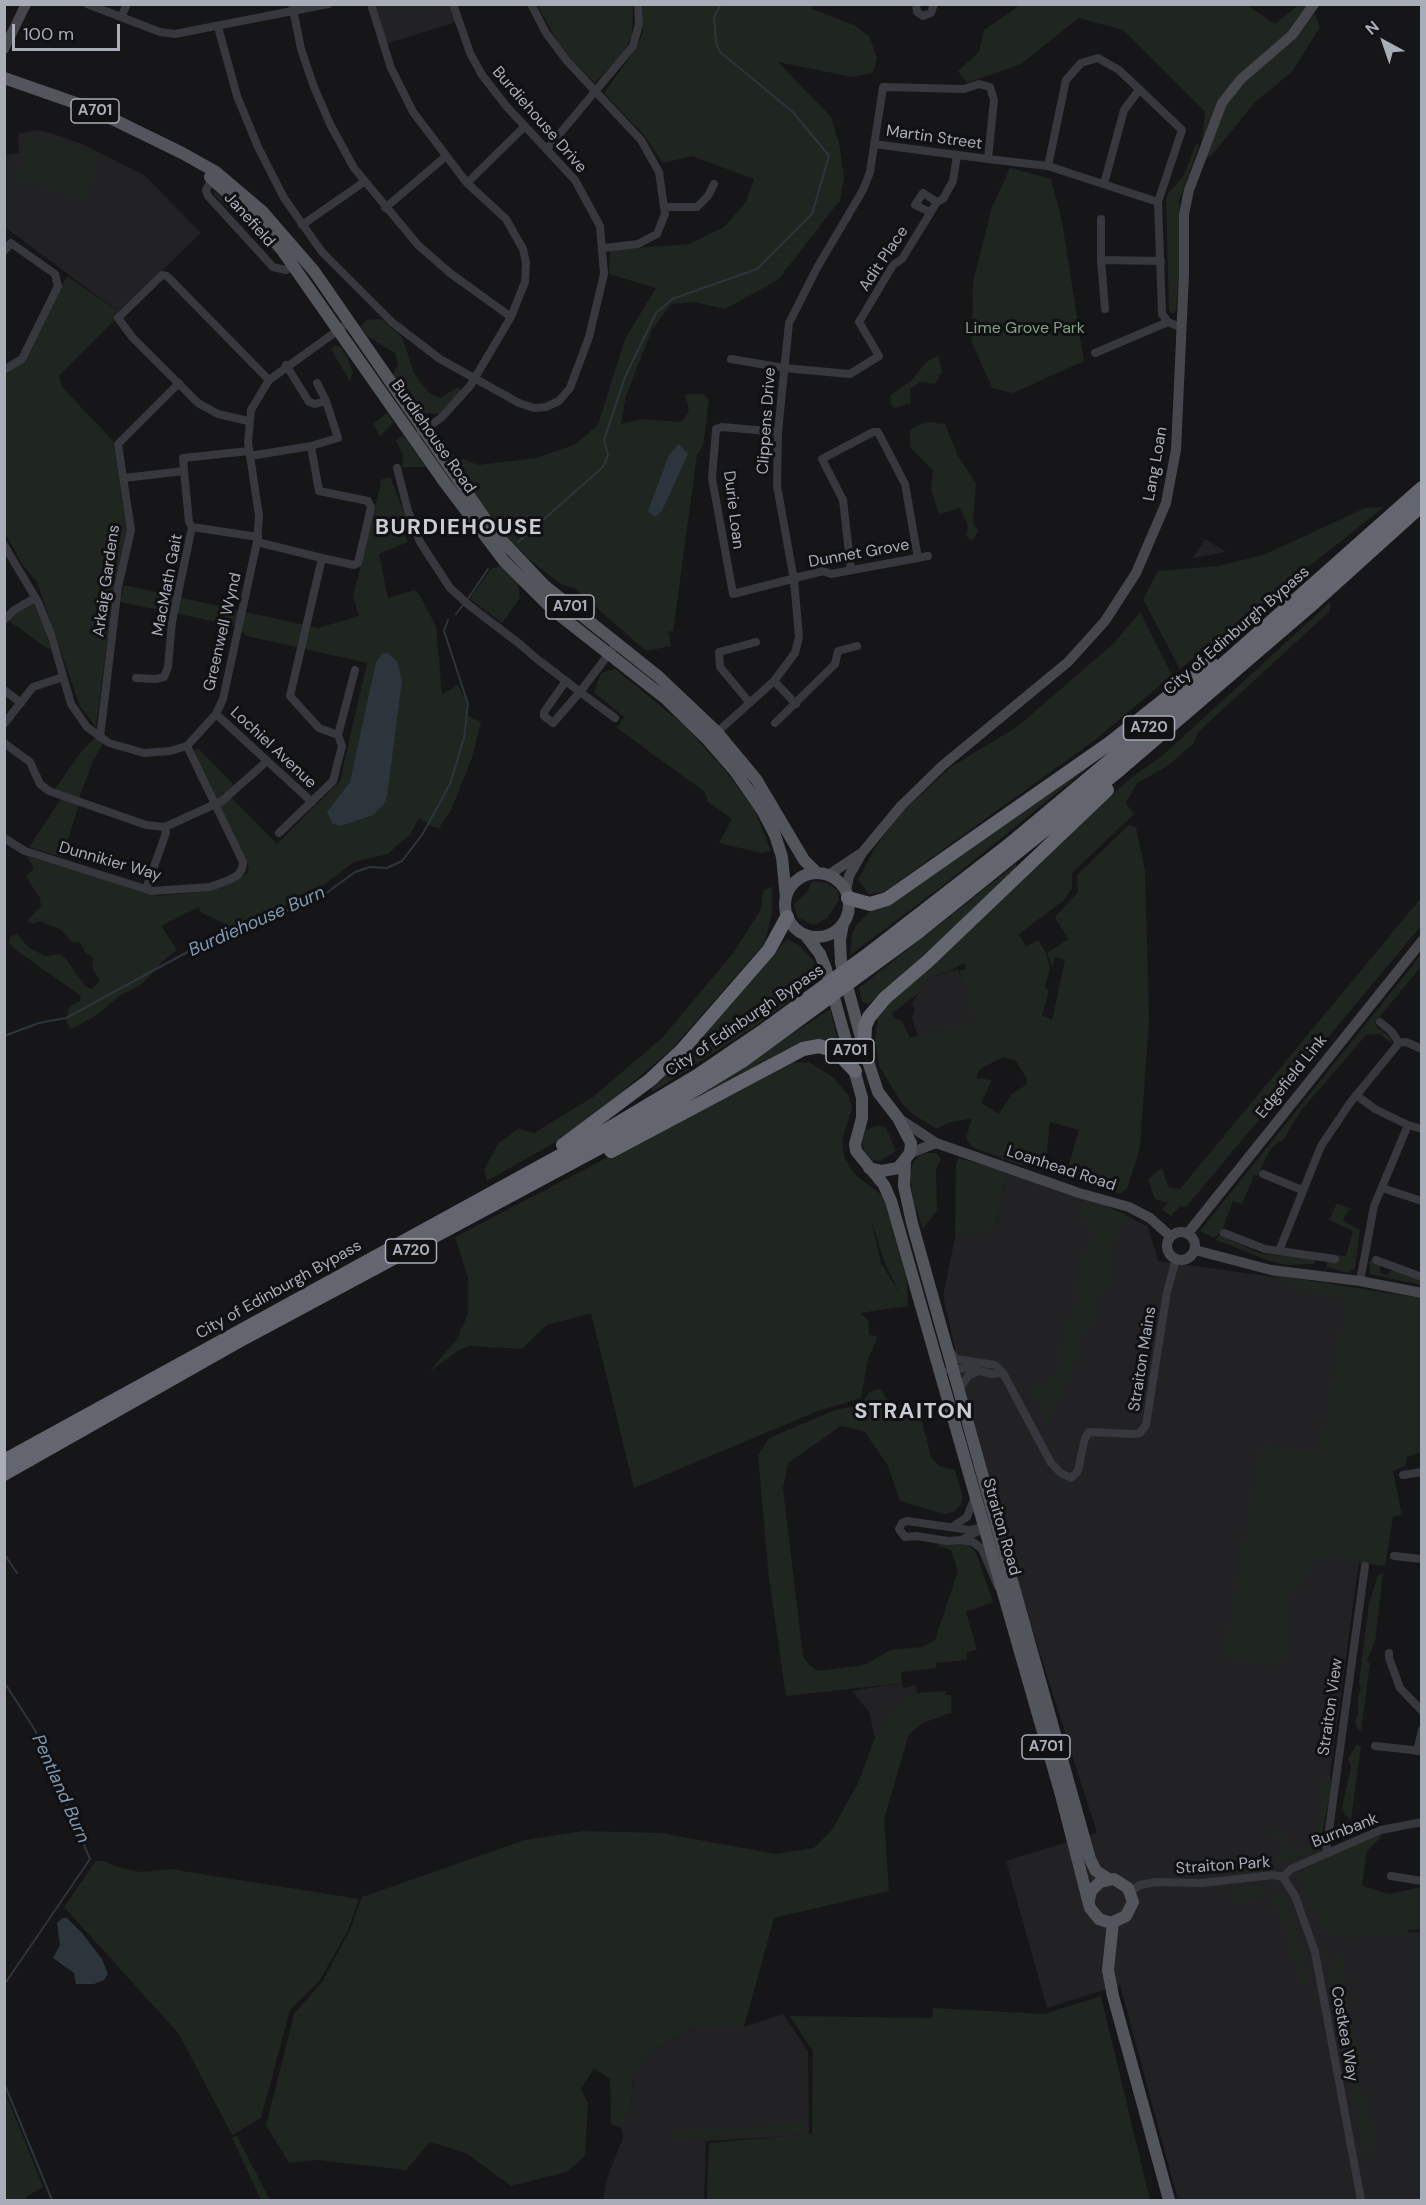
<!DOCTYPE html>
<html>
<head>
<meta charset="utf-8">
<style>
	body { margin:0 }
	#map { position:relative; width:1426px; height:2205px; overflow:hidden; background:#161618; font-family:"DM Sans",sans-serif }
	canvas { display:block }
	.frame { position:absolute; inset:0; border:6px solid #a8adb8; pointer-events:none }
	.north { position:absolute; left:1354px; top:12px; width:60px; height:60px; -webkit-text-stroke:4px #111113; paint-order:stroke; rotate:320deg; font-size:16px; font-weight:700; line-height:24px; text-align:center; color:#a8adb8 }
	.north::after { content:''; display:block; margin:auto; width:21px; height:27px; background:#a8adb8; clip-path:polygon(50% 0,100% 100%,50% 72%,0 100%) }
	.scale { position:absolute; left:12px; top:24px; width:108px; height:27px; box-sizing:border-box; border:3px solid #a8adb8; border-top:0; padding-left:8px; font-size:18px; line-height:21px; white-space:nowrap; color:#a8adb8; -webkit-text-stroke:4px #111113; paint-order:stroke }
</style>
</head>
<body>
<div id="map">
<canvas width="1426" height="2205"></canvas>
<div class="frame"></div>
<div class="north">N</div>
<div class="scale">100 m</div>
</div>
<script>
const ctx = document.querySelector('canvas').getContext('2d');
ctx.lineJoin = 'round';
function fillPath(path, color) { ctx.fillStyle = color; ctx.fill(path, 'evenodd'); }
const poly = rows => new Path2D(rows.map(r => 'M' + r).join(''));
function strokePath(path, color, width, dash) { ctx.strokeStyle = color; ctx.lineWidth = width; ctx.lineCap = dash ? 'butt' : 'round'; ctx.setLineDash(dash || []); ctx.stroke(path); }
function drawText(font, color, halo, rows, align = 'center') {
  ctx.font = font + ' "DM Sans",sans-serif'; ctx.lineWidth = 6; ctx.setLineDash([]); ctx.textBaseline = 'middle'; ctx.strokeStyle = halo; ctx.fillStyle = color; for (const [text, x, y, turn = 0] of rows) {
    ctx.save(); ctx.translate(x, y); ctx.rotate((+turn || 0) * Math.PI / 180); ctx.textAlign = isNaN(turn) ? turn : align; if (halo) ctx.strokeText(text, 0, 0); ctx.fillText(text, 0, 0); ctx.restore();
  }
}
fillPath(poly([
	[376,5,450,5,456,22,386,44],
	[36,130,51,133,82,144,145,176,201,233,119,312,5,227,4,155,19,153,18,134],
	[1205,539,1226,552,1193,558],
	[958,969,978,1021,918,1037,912,1018,915,1009,912,1003,929,978],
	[1007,1172,1104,1204,1148,1227,1158,1261,1353,1288,1359,1561,1320,1847,1335,1895,1340,1937,1421,1932,1421,2200,1178,2200,1120,1985,1047,2008,1006,1861,1097,1833,1029,1619,963,1383,943,1296,955,1238,994,1231],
	[902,1683,903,1688,916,1685,917,1693,908,1694,893,1708,875,1738,869,1712,852,1691],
	[783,2014,808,2051,809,2135,706,2141,704,2200,603,2200,607,2178,623,2138,621,2127,631,2106,633,2078,645,2058,660,2045,695,2027,744,2027]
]), '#222225');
fillPath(poly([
	[537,5,633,5,632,36,623,53,595,83,576,65,558,42],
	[643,5,812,5,812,9,854,25,869,36,877,58,873,73,852,77,778,62,831,117,839,143,844,178,840,200,778,280,725,309,694,302,671,304,652,330,626,396,621,424,641,419,682,422,689,411,685,394,703,394,709,400,703,446,697,455,673,632,668,631,671,646,646,651,574,588,562,585,531,561,507,537,465,480,448,451,454,456,479,465,536,458,574,445,598,425,625,339,656,288,609,274,610,250,689,244,724,227,746,202,754,179,692,156,663,163,644,135,604,93,637,47,643,31],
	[1020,5,1247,5,1275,24,1299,5,1311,5,1320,27,1292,72,1256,101,1211,156,1195,163,1202,142,1205,112,1123,30,1079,18,1021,64,967,83,958,71,979,52,984,30],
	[30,133,99,153,85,200,16,180],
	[1196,144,1199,145,1179,201,1179,274,1176,310,1172,314,1169,310,1166,199,1169,192,1184,175],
	[1010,168,1051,179,1062,222,1084,361,1013,393,992,388,972,343,973,282,992,207],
	[215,192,240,211,249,225,245,225,213,194],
	[67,276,119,312,112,323,59,376,62,387,113,441,127,530,114,588,96,727,80,706,37,582,22,564,5,533,5,375,22,363],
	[381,319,402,337,414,373,429,393,440,398,458,387,462,390,439,414,423,413,393,375,398,364,395,353,367,336,361,327,366,320],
	[335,345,340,347,347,356,353,372,350,382,331,349],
	[938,356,942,372,935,384,920,382,910,389,911,403,894,408,890,403,891,395,912,380,927,361],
	[387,413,394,422,380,436,373,424],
	[926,422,945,424,958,456,976,483,973,523,978,531,972,541,966,536,968,526,960,508,939,514,931,489,933,470,910,447,910,430],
	[403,435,426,467,402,467,403,455,396,440],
	[390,477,409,525,405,529,399,519,408,542,379,554,388,598,414,590,419,594,436,626,442,694,458,685,468,704,467,715,481,722,473,755,451,810,439,828,431,826,419,818,410,835,387,854,354,862,309,896,234,928,200,912,199,907,161,926,177,950,164,960,141,985,119,996,97,1015,71,1029,66,1021,69,1007,80,1001,81,996,17,951,9,943,11,936,17,934,28,947,45,956,60,954,66,959,86,987,92,989,100,981,93,970,93,958,85,952,81,943,72,942,61,930,40,921,33,924,27,921,41,906,40,898,26,877,34,868,26,856,157,896,209,891,248,873,249,868,220,806,231,797,277,844,340,781,367,663,247,636,233,625,120,602,124,585,318,628,359,616,353,597,381,483,380,480],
	[1384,507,1180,669,1143,599,1158,571,1218,566,1266,554,1365,508],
	[502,564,518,583,520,598,502,623,470,599,490,570],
	[32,602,35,603,49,635,47,638,51,648,48,649,8,620,15,611],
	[1330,602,1330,611,1198,732,1194,743,1166,767,1137,783,1126,803,1134,814,1072,873,1072,889,1063,901,1019,934,1026,947,1038,940,1045,951,1050,968,1045,987,1049,991,1042,1015,1052,1020,1065,960,1055,957,1052,967,1047,953,1068,939,1055,917,1078,892,1077,875,1080,872,1129,825,1136,827,1145,870,1149,1022,1140,1148,1127,1189,1120,1194,1066,1175,1079,1130,1050,1122,1045,1171,1014,1163,972,1147,966,1138,972,1118,948,1123,937,1129,914,1115,903,1105,879,1066,875,1039,878,1021,875,1017,888,1000,1133,776,1162,756],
	[964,963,966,969,959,971,977,1021,910,1038,901,1020,895,1019,892,1013,920,992,929,978,952,970],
	[1003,1057,1016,1061,1027,1079,1026,1085,1011,1095,999,1114,981,1103,992,1080,976,1078,980,1069],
	[1140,612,1172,675,1095,740,1027,789,884,892,869,894,858,880,875,848,901,813,951,767,1018,726,1113,644],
	[615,669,683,724,726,771,755,811,771,851,761,853,719,843,732,819,708,802,705,792,617,728,624,717,594,692,601,673],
	[96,737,104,742,93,761,79,798,55,789,81,752],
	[198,748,234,785,217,801,193,752],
	[1088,763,1090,766,945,884,850,955,852,934,856,925,875,907],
	[61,799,79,805,62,857,29,847],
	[1016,864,1017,868,941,940,869,1004,862,1002,859,988],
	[812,881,827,883,838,891,839,900,827,918,814,925,797,917,794,904,808,891],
	[772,886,772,913,765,943,670,1051,617,1096,554,1143,487,1181,484,1170,498,1144,518,1129,534,1133,593,1097,662,1038,734,952,761,909,763,891],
	[1421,898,1421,926,1186,1207,1180,1206,1171,1216,1162,1210,1168,1203,1155,1199,1148,1179,1162,1168,1168,1187,1180,1189],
	[787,939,799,945,813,960,818,979,760,1023,653,1092,650,1084,680,1059],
	[1421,955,1421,966,1375,1023,1376,1027,1391,1037,1392,1044,1380,1034,1366,1035,1300,1112,1282,1142,1279,1141,1271,1149,1257,1176,1254,1175,1242,1204,1233,1201,1221,1233,1213,1238,1200,1231],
	[830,1009,837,1037,834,1041,814,1040,707,1097,704,1092],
	[809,1062,834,1078,849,1096,852,1109,842,1140,844,1156,853,1173,883,1196,907,1281,908,1306,860,1313,868,1320,869,1335,878,1336,868,1359,861,1398,818,1411,634,1488,591,1313,547,1325,522,1349,470,1346,459,1350,429,1372,457,1339,468,1314,468,1278,455,1237,788,1063],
	[871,1219,884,1261,900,1294,881,1263],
	[879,1125,886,1128,896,1151,880,1161,872,1160,865,1152,862,1140,865,1130],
	[925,1153,936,1153,941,1159,936,1169,937,1210,923,1229,913,1199,910,1176,913,1163,918,1156],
	[959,1158,1007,1172,994,1231,955,1238,956,1164],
	[1089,1202,1125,1214,1127,1220,1119,1226,1115,1236,1107,1290,1097,1293,1091,1326,1078,1342,1071,1380,1066,1385,1064,1395,1052,1406,1049,1425,1044,1422,1037,1400,1031,1392,1033,1385,1038,1382,1045,1386,1058,1371,1065,1326,1078,1299,1077,1285,1086,1251,1095,1234,1089,1229,1080,1211,1083,1204],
	[1337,1203,1353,1210,1348,1210,1343,1221,1360,1230,1355,1268,1348,1273,1326,1267,1327,1261,1336,1263,1338,1255,1346,1256,1353,1231,1329,1220],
	[1219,1235,1261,1254,1315,1259,1314,1264,1288,1265,1273,1262,1216,1240],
	[1369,1260,1380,1265,1380,1273,1387,1275,1393,1269,1421,1280,1421,1285,1370,1274],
	[1273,1275,1421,1298,1421,1452,1407,1457,1405,1466,1393,1471,1402,1515,1393,1517,1385,1566,1313,1557,1310,1576,1299,1578,1297,1590,1287,1599,1287,1654,1278,1666,1227,1659,1228,1634,1250,1510,1263,1444,1320,1453,1346,1304,1341,1298,1311,1293,1310,1290,1274,1277],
	[878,1389,882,1391,886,1399,903,1406,906,1410,919,1409,931,1457,939,1466,955,1470,963,1497,961,1504,954,1512,944,1514,900,1501,887,1464,864,1431,841,1426,788,1463,783,1488,803,1656,809,1665,818,1671,864,1665,891,1650,922,1647,935,1640,958,1571,951,1550,938,1546,938,1543,964,1543,972,1548,976,1553,993,1602,966,1612,977,1650,967,1652,967,1660,936,1663,936,1668,901,1672,902,1683,786,1696,769,1579,758,1455,769,1438,835,1410,861,1405,869,1392],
	[1383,1573,1375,1642,1367,1660,1370,1664,1361,1731,1357,1729,1355,1720,1358,1715,1358,1696,1361,1689,1359,1683,1369,1603,1378,1575],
	[946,1691,946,1695,951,1695,951,1713,923,1723,909,1734,884,1819,889,1891,774,1918,744,2027,695,2027,660,2045,645,2058,633,2078,631,2106,621,2127,611,2125,610,2079,594,2068,581,2089,588,2104,585,2156,567,2172,511,2186,466,2153,430,2142,406,2170,317,2160,289,2163,266,2125,294,2014,322,1982,350,1930,362,1897,525,1840,583,1831,661,1833,776,1854,814,1848,832,1830,858,1783,875,1738,893,1708,908,1694],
	[1356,1745,1361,1746,1351,1820,1345,1815,1342,1807,1351,1767,1348,1759],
	[1326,1772,1330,1773,1331,1787,1322,1836,1316,1835],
	'1336 1830a8 8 0 1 1 16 0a8 8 0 1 1-16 0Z',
	[1268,1828,1281,1831,1287,1846,1296,1851,1307,1849,1315,1843,1318,1844,1315,1850,1279,1865,1237,1874,1216,1873,1211,1868,1211,1861,1219,1852,1222,1864,1247,1869,1274,1864,1283,1847,1280,1838,1267,1831],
	[1384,1834,1367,1851,1362,1886,1389,1894,1421,1887,1421,1929,1409,1930,1405,1936,1340,1937,1321,1929,1300,1877,1301,1871,1323,1858],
	[96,1861,104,1861,114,1866,140,1872,170,1869,359,1899,348,1930,320,1980,290,2010,261,2118,232,2135,179,2034,64,1907],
	[1254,1885,1263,1886,1266,1895,1233,1905,1229,1889],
	[1278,1894,1284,1897,1297,1934,1300,1955,1309,1974,1309,1983,1301,1987,1274,1898],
	[1335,1954,1342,1954,1350,2016,1361,2054,1361,2063,1355,2070,1373,2134,1374,2152,1370,2156,1360,2139,1355,2100,1344,2063,1329,1979],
	[1101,1996,1150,2200,707,2200,709,2143,812,2134,813,2052,790,2016,932,2018,933,2008,1044,2014],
	[5,2092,43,2187,26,2197,27,2200,5,2200],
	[806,2121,805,2132,673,2139,672,2131,742,2129],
	[237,2136,270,2200,261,2200,232,2138]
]), '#1e261f');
fillPath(poly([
	[679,444,688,454,662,511,655,517,648,511,669,455],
	[388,653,397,661,402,681,387,796,384,804,373,815,341,826,333,824,327,812,350,782,376,662,382,654],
	[62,1918,67,1918,82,1933,102,1959,108,1974,104,1980,94,1984,76,1984,74,1973,53,1958,60,1945,57,1923]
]), '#2c353c');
strokePath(poly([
	[518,542,603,467,608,455,604,440,625,377,656,313,672,299,757,269,812,214,829,156,793,112,720,52,716,42,714,17,721,4],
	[467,600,488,569],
	[456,614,464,604],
	[4,1036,39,1023,66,1018,193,949,321,897,355,872,370,867,387,868,402,861,422,835,450,784,464,738,468,704,444,631,448,620],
	[4,1554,17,1573],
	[4,1682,35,1730,90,1859,4,1985],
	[4,2083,52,2200]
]), '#2c353c', 2);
strokePath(poly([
	[87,4,160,32,175,34,328,4],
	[292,4,301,49,314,87,330,124,354,168,418,245,450,273,511,317],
	[371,4,391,68,413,112,467,183,506,219,523,249,526,263,525,282,511,317,470,386,441,418,421,432],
	[531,4,546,33,567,61,641,140,659,172,665,214,657,234,638,244,604,248],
	[916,4,917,12,923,16,931,13,934,4],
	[121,17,127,4],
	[218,27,237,96,258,147,284,198,322,252,393,323,440,359,519,403,534,408,546,407,559,401,570,388,589,337,604,274,600,226,575,180,507,107,482,75,470,53,453,4],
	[547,149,633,46,639,24,638,4],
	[988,159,1048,166,1158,202,1162,314,1168,322,1180,327],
	[1048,166,1066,80,1081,63,1098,58,1119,70,1182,130,1158,202],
	[214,175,206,190,208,196,273,267,286,270,293,266],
	[467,183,525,126],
	[1104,184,1124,110,1139,90],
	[665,207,697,207,708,196,714,184],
	[385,208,445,157],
	[930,212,915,205,923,193,937,202],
	[1101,219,1101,260,1161,261],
	[302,225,364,182],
	[4,251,11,243,55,274,58,286,22,359,4,370],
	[1101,260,1105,309],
	[1095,353,1168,322],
	[731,359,784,368,850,374,879,356,859,322,893,265,902,259,937,202,943,199,953,181,957,155],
	[317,383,326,401],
	[248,421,218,414,198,403,133,338,118,318,162,275,167,276,269,380],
	[778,432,722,427,716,429,712,478,733,594,823,571,831,574,928,556],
	[250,456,311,446,338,438,326,401,315,404,309,402,286,365],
	[397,468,408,511,420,542,450,588,470,606,521,645,537,659,566,681,580,692,553,723,544,716,544,712,566,681],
	[124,478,184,471,183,458,249,451],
	[192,527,258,537],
	[257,542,322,558,354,565,358,563,371,507,368,501,319,491,311,446],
	[4,545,38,602,51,634,71,704,87,727,109,743,144,753,170,751,187,746,216,714,223,699,257,542,259,516,248,442,251,410,269,380,348,323],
	[322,558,290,696,319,728,338,735],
	[851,570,843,500,822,459,873,432,878,432,905,484,918,558],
	[4,620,14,610,35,598],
	[136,678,156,679,164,677,168,667,172,622,192,527,189,522,184,471],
	[774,681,796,704],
	[4,690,21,703],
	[750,703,720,667,719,652,756,642],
	[216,714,312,802],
	[615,718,580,692,617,643],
	[775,723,835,664,838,651,857,646],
	[4,724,33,687,63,677],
	[714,735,774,681,795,653,799,637,794,580,777,486,778,432,789,323,818,266,863,190,870,172,883,87,964,89,979,84,990,87,994,100,988,159,874,144],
	[100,737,118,587,131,530,118,444,179,383],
	[4,743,30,762,40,784,49,791,146,825,165,827,222,801,266,762],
	[279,833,333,781,342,746,338,735,355,670],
	[4,838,25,851,152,891,210,887,229,880,238,875,242,869,243,862,187,746],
	[146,889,166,833,165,827],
	[1380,1022,1392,1032,1399,1043],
	[1399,1043,1406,1042,1422,1049],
	[1356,1095,1375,1109,1408,1125,1374,1206,1360,1281],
	[1408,1125,1422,1129],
	[1263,1174,1302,1190],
	[1382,1188,1422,1201],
	[1224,1233,1265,1249,1335,1259],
	[1279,1251,1321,1146,1350,1103,1399,1043],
	[1376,1260,1422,1277],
	[950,1351,956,1359,995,1365,1003,1373,1051,1463,1061,1473,1071,1478,1078,1471,1085,1438,1089,1432,1134,1434,1140,1433,1146,1425,1167,1292,1176,1259],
	[949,1370,966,1368,992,1374,1003,1373],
	[960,1389,968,1376,978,1371],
	[1403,1475,1422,1472],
	[985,1526,983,1527,980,1530,975,1533,961,1540,948,1541,916,1536,905,1537,899,1529,902,1523,907,1521,970,1530,979,1528,983,1527,987,1528],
	[952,1527,967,1517,974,1499],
	[961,1540,973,1542,982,1549,998,1587],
	[1394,1556,1422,1559],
	[1389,1653,1389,1658,1400,1688,1422,1711],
	[1375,1746,1422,1751],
	[1417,1751,1422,1730],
	[1326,1852,1365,1566],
	[1391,1876,1422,1881],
	[1283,1877,1295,1896,1315,1952,1361,2200],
	[1283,1877,1291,1869,1381,1830,1422,1822],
	[1130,1892,1140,1885,1156,1882,1202,1883,1273,1875,1283,1877]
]), '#37383d', 8);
strokePath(poly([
	[4,49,26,4],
	[830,874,860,854],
	[846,891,849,876,862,853,901,806,942,766,1068,662,1105,621,1136,573,1166,503,1176,450,1184,274,1184,214,1189,190,1222,103,1241,79,1292,35,1314,4],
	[898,1118,936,1143,1079,1193,1129,1207,1150,1218,1170,1236],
	[910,1153,936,1143],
	'1167 1246a14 14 0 1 1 28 0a14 14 0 1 1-28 0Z',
	[1188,1233,1422,941],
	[1195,1250,1271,1270,1360,1281,1422,1293]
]), '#45474d', 10);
strokePath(poly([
	[4,78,90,108,182,153,216,172,262,211,314,271,495,533,545,586,659,677,717,732,756,779,804,860,816,872],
	[210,177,252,216,282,250,445,483,504,561,553,610,665,698,708,740,735,771,762,810,775,835,782,857,786,898],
	'785 905a32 32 0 1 1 64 0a32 32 0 1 1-64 0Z',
	[843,924,840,940,841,963,864,1049,878,1092,898,1118,911,1143,910,1153,898,1168,882,1171,869,1168],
	[807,937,820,954,826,969,862,1098,862,1118,855,1144,856,1151,884,1185,891,1201,1061,1795,1090,1908,1099,1919,1111,1923,1126,1916,1133,1902,1128,1888,1114,1879,1100,1882,1091,1891,1089,1900],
	[905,1161,904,1186,912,1223,1090,1859,1096,1871,1109,1879],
	[1113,1922,1108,1970,1113,1996,1169,2200]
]), '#53555c', 12);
strokePath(poly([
	[848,898,870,904,887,899,1110,743,1211,663],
	[864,1049,865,1026,869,1017,885,998,928,961,1107,790],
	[563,1145,650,1080,682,1050,769,950,787,917],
	[611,1151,803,1049,819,1046,836,1051,855,1071],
	[4,1461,600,1134,697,1076,766,1029,866,956,1009,845,1200,685,1422,488],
	[4,1474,244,1338,606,1144,742,1061,918,932,1119,770,1310,606,1422,505]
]), '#63666e', 14);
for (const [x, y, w] of [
	[95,111,48],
	[570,607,48],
	[1149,728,51],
	[850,1051,48],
	[411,1251,51],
	[1046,1747,48]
]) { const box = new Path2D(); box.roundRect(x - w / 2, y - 12, w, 24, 4.5); ctx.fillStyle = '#111113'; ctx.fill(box); strokePath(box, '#a8adb8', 1.5); }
drawText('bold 15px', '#a8adb8', null, [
	["A701",95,111],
	["A701",570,607],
	["A720",1149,728],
	["A701",850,1051],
	["A720",411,1251],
	["A701",1046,1747]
]);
drawText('16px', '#a8adb8', '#111113', [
	["Burdiehouse Drive",539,120,49],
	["Martin Street",934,138,8],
	["Janefield",249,220,48],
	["Adit Place",884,259,-56],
	["Clippens Drive",767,421,-86],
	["Burdiehouse Road",433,437,55],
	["Lang Loan",1156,464,-80],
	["Durie Loan",733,510,83],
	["Dunnet Grove",859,554,-10],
	["Arkaig Gardens",107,581,-82],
	["MacMath Gait",168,585,-79],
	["City of Edinburgh Bypass",1237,631,-41],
	["Greenwell Wynd",223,632,-77],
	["Lochiel Avenue",273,748,43],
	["Dunnikier Way",110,862,16],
	["City of Edinburgh Bypass",745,1021,-34],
	["Edgefield Link",1292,1077,-51],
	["Loanhead Road",1061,1169,18],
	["City of Edinburgh Bypass",279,1290,-29],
	["Straiton Mains",1143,1359,-81],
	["Straiton Road",1001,1527,74],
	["Straiton View",1331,1707,-82],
	["Burnbank",1345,1831,-21],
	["Straiton Park",1223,1866,-4],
	["Costkea Way",1344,2034,80]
]);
drawText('16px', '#7fa381', '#111113', [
	["Lime Grove Park",1025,329]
]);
drawText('italic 18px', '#7f9bb3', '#111113', [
	["Burdiehouse Burn",257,922,-24],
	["Pentland Burn",60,1789,66]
]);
ctx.letterSpacing = '1.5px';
drawText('bold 22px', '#c9ccd4', '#111113', [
	["BURDIEHOUSE",459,528],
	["STRAITON",914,1412]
]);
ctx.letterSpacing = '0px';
</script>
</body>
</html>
